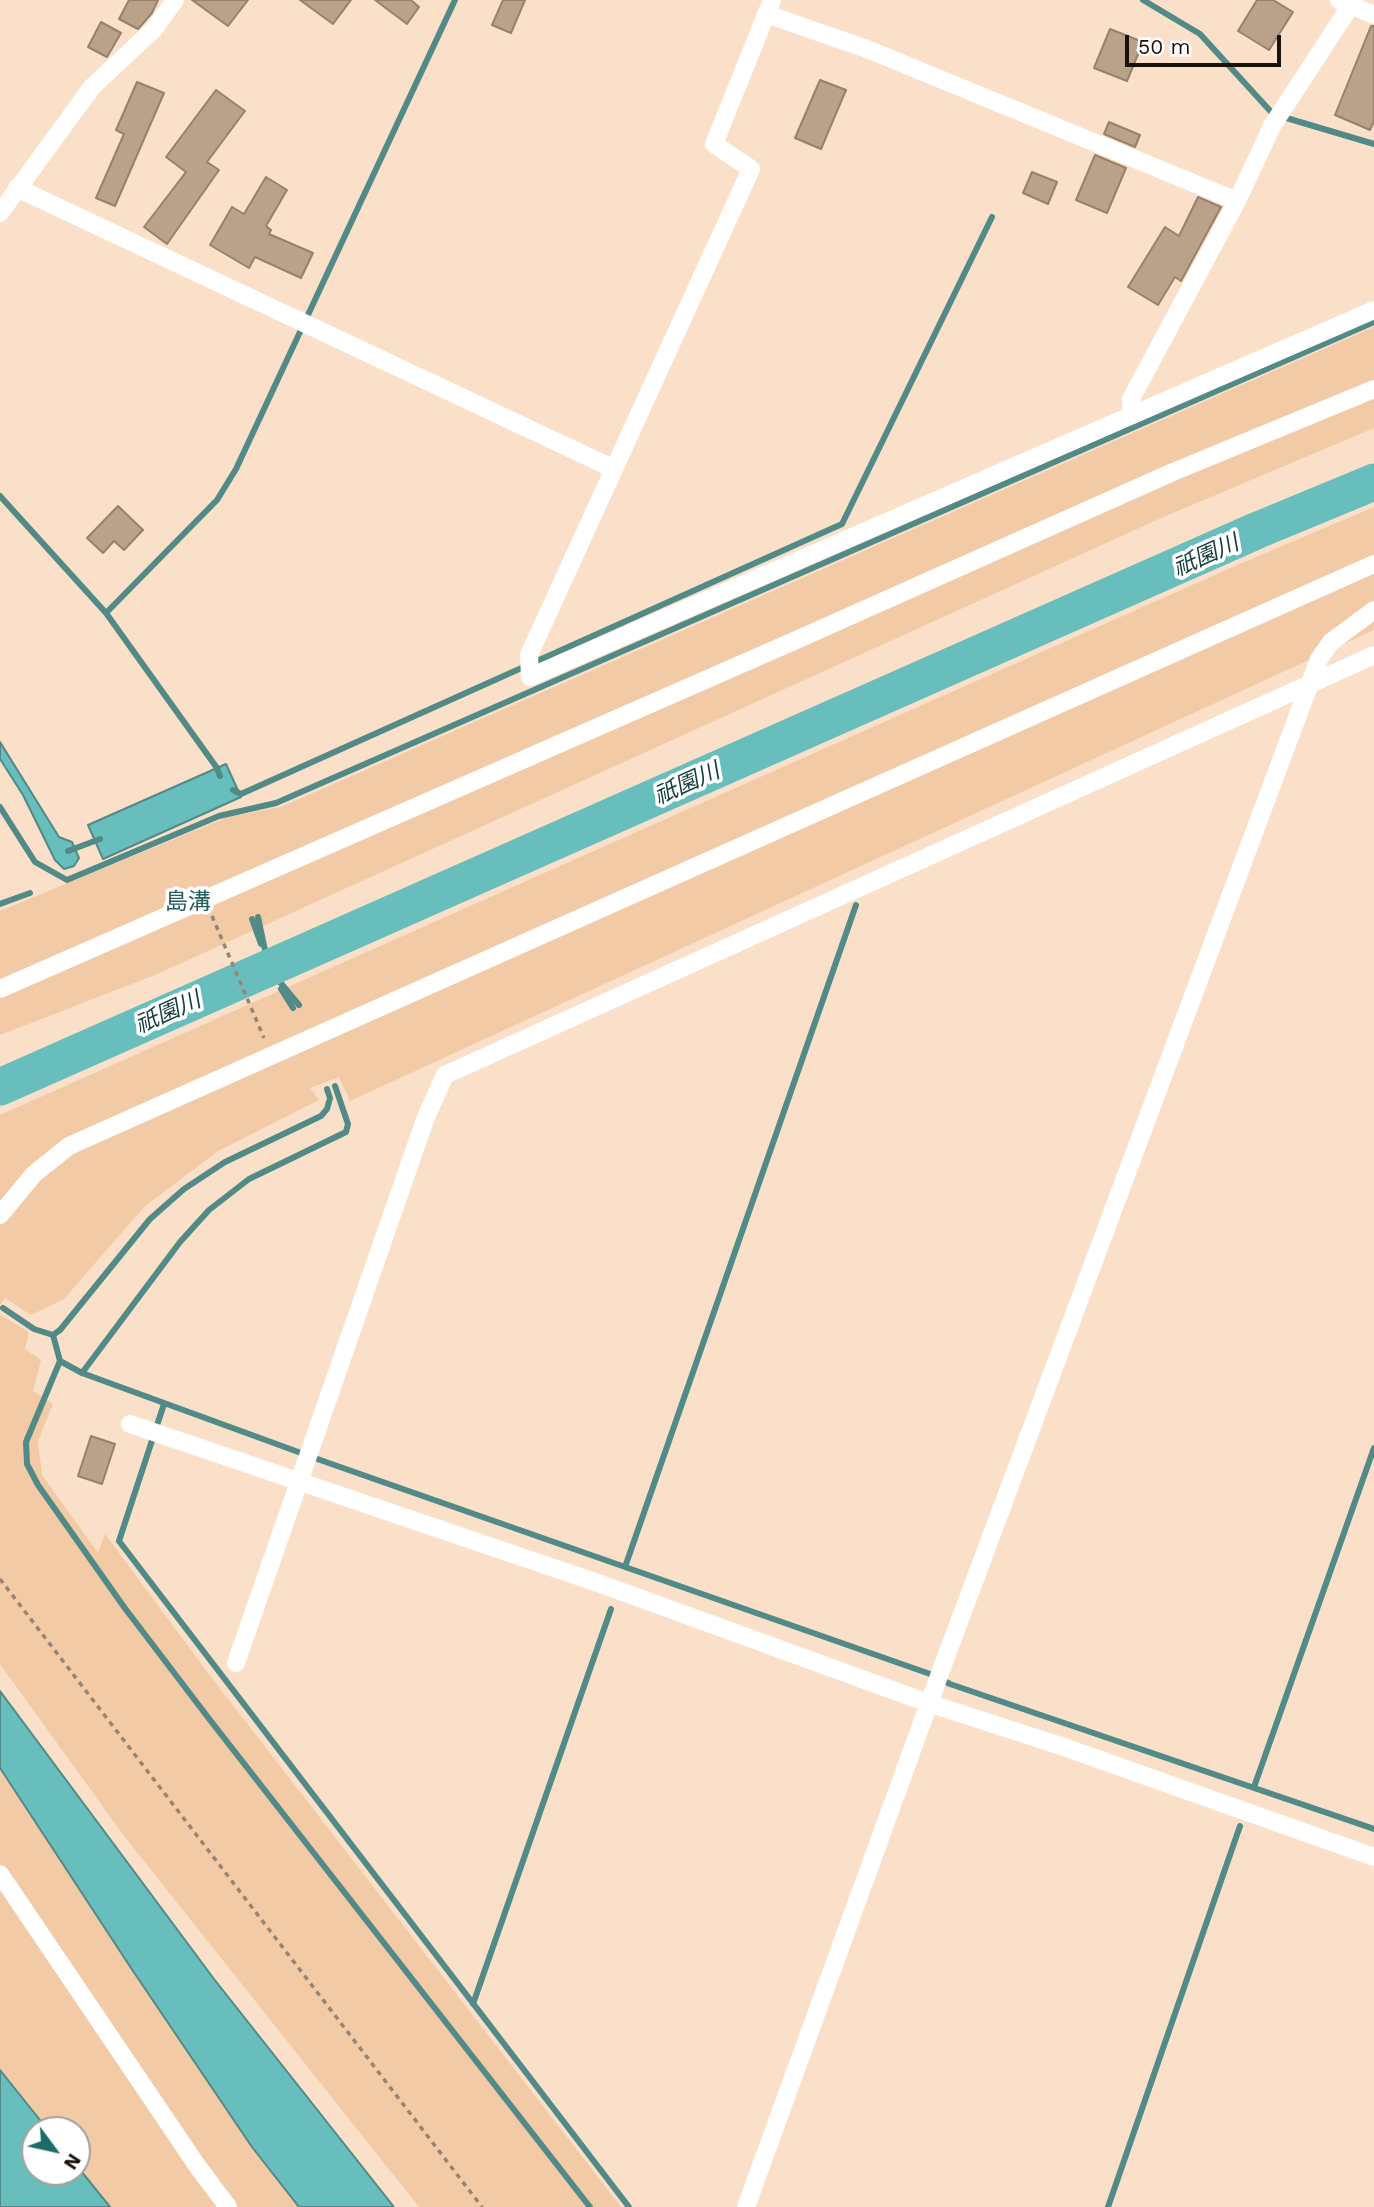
<!DOCTYPE html>
<html>
<head>
<meta charset="utf-8">
<style>
	body { margin:0 }
	#map { position:relative; width:1374px; height:2207px; overflow:hidden; background:#fae0c8; font-family:"Work Sans",sans-serif }
	canvas { display:block }
	.north { position:absolute; left:21px; top:2116px; width:70px; height:70px; box-sizing:border-box; background:#fff; border:2px solid #a3a09d; border-radius:50%; rotate:123deg; font-size:19px; font-weight:700; line-height:28px; text-align:center; color:#1a120a }
	.north::after { content:''; display:block; margin:auto; width:24px; height:32px; background:#1e6b69; clip-path:polygon(50% 0,100% 100%,50% 72%,0 100%) }
	.scale { position:absolute; left:1125px; top:35px; width:156px; height:32px; box-sizing:border-box; border:4px solid #1a120a; border-top:0; padding-left:9px; font-size:21px; line-height:24px; white-space:nowrap; color:#1a120a; -webkit-text-stroke:5px #fff; paint-order:stroke }
</style>
</head>
<body>
<div id="map">
<canvas width="1374" height="2207"></canvas>
<div class="north">N</div>
<div class="scale">50 m</div>
</div>
<script>
const ctx = document.querySelector('canvas').getContext('2d');
ctx.lineJoin = 'round';
function fillPath(path, color) { ctx.fillStyle = color; ctx.fill(path, 'evenodd'); }
const poly = rows => new Path2D(rows.map(r => 'M' + r).join(''));
function strokePath(path, color, width, dash) { ctx.strokeStyle = color; ctx.lineWidth = width; ctx.lineCap = dash ? 'butt' : 'round'; ctx.setLineDash(dash || []); ctx.stroke(path); }
function drawText(font, color, halo, rows, align = 'center') {
  ctx.font = font + ' "Work Sans","Noto Sans JP",sans-serif'; ctx.lineWidth = 7; ctx.setLineDash([]); ctx.textBaseline = 'middle'; ctx.strokeStyle = halo; ctx.fillStyle = color; for (const [text, x, y, turn = 0] of rows) {
    ctx.save(); ctx.translate(x, y); ctx.rotate((+turn || 0) * Math.PI / 180); ctx.textAlign = isNaN(turn) ? turn : align; if (halo) ctx.strokeText(text, 0, 0); ctx.fillText(text, 0, 0); ctx.restore();
  }
}
fillPath(poly([
	[1374,327,1374,428,1159,519,155,975,0,1035,0,911,228,817,281,807],
	[1374,507,1374,630,350,1101,339,1077,310,1088,319,1100,218,1151,144,1207,64,1299,31,1315,5,1298,0,1305,0,1115,1235,566],
	[0,1315,29,1332,25,1349,41,1360,33,1391,53,1404,38,1441,42,1475,98,1553,105,1534,208,1673,621,2207,419,2207,124,1836,0,1664],
	[0,1768,131,1968,252,2147,346,2207,110,2207,77,2166,77,2130,48,2130,0,2070]
]), '#f2caa5');
const water = poly([
	[0,742,59,837,72,842,79,858,74,866,64,869,55,860,23,795,0,759,0,742],
	[226,764,241,797,103,859,88,825,226,764],
	[0,1691,214,1979,394,2207,299,2207,252,2147,131,1968,0,1768,0,1691],
	[0,2070,48,2130,35,2130,35,2172,77,2172,77,2166,110,2207,0,2207,0,2070]
]);
fillPath(water, '#68bebc');
strokePath(water, '#518a87', 2);
strokePath(poly([
	[1143,0,1200,34,1273,114,1374,144],
	[0,496,106,613,217,768,220,776],
	[106,613,217,500,236,469,455,0],
	[233,790,241,794,842,524,992,217],
	[0,807,35,862,67,880,219,816,276,803,1374,322],
	[68,851,100,839],
	[0,904,30,893],
	[258,917,269,969,299,1005],
	[252,919,261,944],
	[281,989,293,1008],
	[335,1086,348,1124,346,1132,249,1179,209,1210,180,1242,82,1373,323,1461,933,1675,950,1684,1374,1829],
	[3,1308,34,1329,53,1335],
	[53,1335,60,1361,26,1442,27,1464,38,1485,124,1607,210,1720,590,2207],
	[53,1335,60,1330,150,1219,184,1189,225,1162,321,1116,327,1109,330,1098,327,1089],
	[60,1361,82,1373],
	[164,1404,119,1541,629,2207],
	[625,1567,856,905],
	[1254,1787,1374,1448],
	[473,2004,611,1609],
	[1108,2207,1240,1826]
]), '#518a87', 6);
strokePath(poly([
	[0,1087,1258,530,1374,482]
]), '#68bebc', 37);
const building = poly([
	[129,0,158,0,152,13,138,29,119,19,129,0],
	[192,0,248,0,228,26,192,0],
	[300,0,351,0,333,24,300,0],
	[375,0,411,0,419,7,407,24,375,0],
	[503,0,525,0,511,33,492,25,503,0],
	[1257,0,1273,0,1293,12,1269,50,1238,31,1257,0],
	[101,22,121,33,107,57,88,47,101,22],
	[1371,26,1374,26,1374,121,1370,130,1335,115,1371,26],
	[1110,29,1143,42,1127,81,1094,68,1110,29],
	[820,80,846,90,821,149,795,138,820,80],
	[137,82,164,93,115,206,96,198,124,134,116,130,137,82],
	[216,90,245,111,207,162,219,170,167,244,144,227,186,172,166,157,216,90],
	[1109,122,1140,135,1135,147,1104,134,1109,122],
	[1095,155,1126,168,1107,213,1076,200,1095,155],
	[1032,172,1057,182,1048,204,1023,193,1032,172],
	[266,177,287,190,266,226,271,230,269,234,313,253,301,278,255,257,249,268,210,245,232,207,244,214,266,177],
	[1198,197,1221,207,1181,281,1175,277,1158,305,1128,287,1165,227,1179,236,1198,197],
	[118,506,143,530,124,550,114,541,103,553,87,538,118,506],
	[91,1436,115,1444,102,1484,78,1476,91,1436]
]);
fillPath(building, '#b9a18a');
strokePath(building, '#98816b', 2);
strokePath(poly([
	[212,916,264,1038],
	[0,1579,482,2207]
]), '#968474', 3.5, [5, 5]);
strokePath(poly([
	[772,0,714,144,751,169,529,655,530,677,1374,310],
	[1339,0,1374,15],
	[766,14,867,49,1237,201],
	[17,188,612,468],
	[0,213,92,87,154,29,175,0],
	[1132,415,1131,399,1237,201,1272,126,1351,5],
	[0,989,794,641,1173,472,1374,389],
	[0,1215,34,1174,69,1146,1374,564],
	[130,1424,598,1583,928,1703,1061,1746,1374,1857],
	[236,1663,426,1117,445,1075,1374,655],
	[0,1874,198,2167,228,2207],
	[746,2207,943,1665,1310,683,1319,659,1331,642,1374,610]
]), '#fff', 18);
drawText('italic 23px', '#153e3d', '#fff', [
	["祇園川",1206,556,-24],
	["祇園川",687,784,-24],
	["祇園川",168,1013,-24]
]);
drawText('23px', '#245f5d', '#fff', [
	["島溝",188,902]
]);
</script>
</body>
</html>
